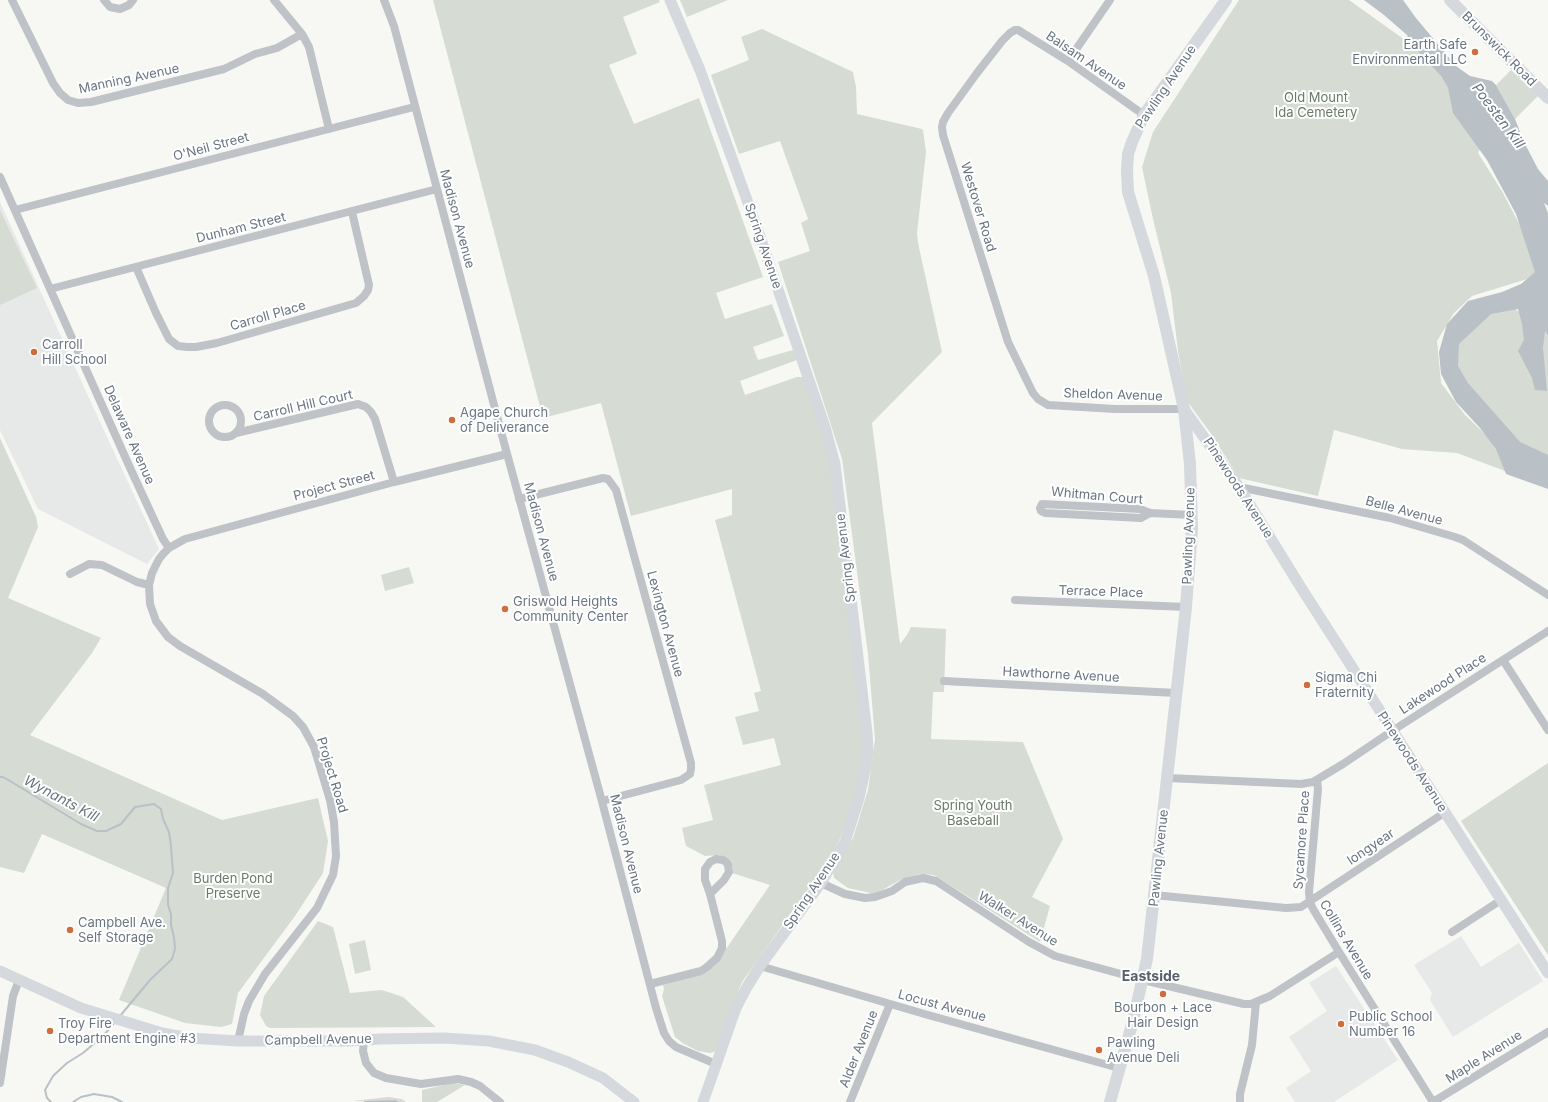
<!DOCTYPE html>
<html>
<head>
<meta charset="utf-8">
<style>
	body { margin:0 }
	canvas { display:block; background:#f7f7f4 }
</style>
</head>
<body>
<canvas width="1548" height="1102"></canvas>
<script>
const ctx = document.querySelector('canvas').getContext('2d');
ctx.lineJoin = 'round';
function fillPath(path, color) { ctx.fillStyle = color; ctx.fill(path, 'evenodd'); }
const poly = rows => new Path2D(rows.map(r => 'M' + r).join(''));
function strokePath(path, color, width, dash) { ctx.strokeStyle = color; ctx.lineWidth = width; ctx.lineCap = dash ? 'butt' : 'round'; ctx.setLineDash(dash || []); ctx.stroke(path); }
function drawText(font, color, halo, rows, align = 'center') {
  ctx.font = font + ' Inter,sans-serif'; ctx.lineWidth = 4; ctx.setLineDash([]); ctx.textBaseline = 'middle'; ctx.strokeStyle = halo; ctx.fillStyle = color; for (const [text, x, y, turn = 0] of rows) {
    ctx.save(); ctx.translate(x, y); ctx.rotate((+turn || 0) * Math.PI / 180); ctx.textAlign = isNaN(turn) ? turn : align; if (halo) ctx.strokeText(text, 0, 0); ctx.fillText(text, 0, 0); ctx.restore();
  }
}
fillPath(poly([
	[0,202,88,396,159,549,147,564,38,509,0,430],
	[1461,936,1481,967,1519,943,1543,981,1453,1037,1430,1000,1432,993,1414,965],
	[1336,966,1398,1060,1334,1102,1295,1102,1286,1088,1311,1071,1289,1037,1327,1011,1309,983]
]), '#e7e9e8');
fillPath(poly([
	[433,0,659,0,660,2,623,17,637,54,609,65,634,124,699,98,763,277,716,293,725,319,772,304,784,336,753,347,758,360,793,350,797,360,740,381,745,395,797,377,804,377,831,462,864,744,861,773,848,818,839,841,829,860,742,982,716,1051,710,1053,698,1051,684,1044,675,1037,662,996,664,989,663,985,701,975,715,965,770,885,732,873,733,868,726,858,719,855,705,856,686,846,682,828,713,820,704,785,781,765,774,738,743,745,735,717,759,711,754,693,761,691,715,520,732,515,732,489,631,516,601,403,543,418],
	[680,0,728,0,687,17],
	[1239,0,1349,0,1412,45,1441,76,1460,108,1454,113,1480,149,1478,153,1503,193,1526,237,1540,275,1472,296,1454,313,1437,341,1441,383,1465,415,1502,450,1545,486,1457,453,1402,449,1334,430,1318,496,1239,478,1212,435,1187,401,1178,351,1171,293,1153,219,1142,167,1153,132],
	[762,29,853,72,856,87,857,114,922,129,923,130,926,152,917,233,918,243,942,352,872,423,900,644,907,635,911,627,946,629,944,692,933,692,931,739,1023,742,1063,839,1032,897,1050,906,1040,942,934,875,920,874,900,880,875,894,848,888,834,878,833,871,853,838,868,790,875,739,868,654,842,459,778,262,810,251,801,223,808,219,780,141,739,154,711,75,749,60,741,37],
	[1511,70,1538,96,1515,119,1496,85],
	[0,210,37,288,0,305],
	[1514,308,1544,331,1548,322,1548,469,1526,456,1467,387,1457,365,1459,342,1489,312],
	[0,438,36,517,38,527,8,598,101,638,92,653,30,735,222,820,318,798,328,841,323,873,295,916,238,993,232,1024,221,1027,185,1023,119,1000,166,888,42,834,24,873,0,867],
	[409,567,414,583,385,591,381,575],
	[1548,763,1548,955,1461,821],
	[318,921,333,927,350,993,382,990,403,997,436,1027,270,1028,266,1026,260,1015,264,996],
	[365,940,371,970,355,974,349,944],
	[453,1083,465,1085,437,1102,422,1102,422,1090],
	[389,1097,402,1099,406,1102,352,1101]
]), '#d6dbd4');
fillPath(poly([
	[1364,0,1403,0,1416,18,1456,66,1470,76,1492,81,1496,85,1515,119,1524,142,1538,169,1548,181,1548,206,1544,203,1548,213,1548,335,1545,331,1543,348,1547,391,1535,390,1532,378,1518,351,1524,340,1522,324,1518,309,1491,314,1459,344,1458,366,1468,383,1520,442,1548,455,1548,489,1506,474,1496,449,1480,428,1456,402,1441,374,1439,352,1447,324,1468,301,1502,292,1521,284,1535,272,1516,214,1487,160,1453,113,1448,88,1441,76,1412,45,1407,35,1384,15]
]), '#b9c1c6');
strokePath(poly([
	[0,777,3,777,10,781,81,824,97,831,106,831,121,824,135,807,154,804,161,809,163,819,169,832,171,846,173,873,168,888,168,905,171,914,171,925,174,937,175,949,172,959,150,980,120,1016],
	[51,1102,47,1098,45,1090,53,1076,67,1063,83,1053,104,1035,115,1022],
	[73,1102,81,1097,94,1094,112,1097,122,1102],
	[365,1102,395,1101,397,1102]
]), '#b9c1c6', 2);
strokePath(poly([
	[12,0,53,83,60,93,68,100,78,103,91,102,224,69,255,54,277,48,302,34],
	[104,0,110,7,120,9,129,5,133,0],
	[274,0,302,34,309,47,329,129],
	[384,0,394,26,503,439,600,794,656,1008,664,1033,669,1041,676,1047,716,1064],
	[1068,61,1110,0],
	[1144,115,1068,61,1018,30,1015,30,1010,33,1002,41,977,73,948,113,943,122,942,127,943,135,1008,342,1033,393,1038,399,1048,405,1115,409,1184,409],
	[0,177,131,470,163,539,169,548],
	[15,210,414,107],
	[136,267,156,313,169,339,178,346,187,347,196,347,217,343,356,303,364,296,368,290,369,285,352,212],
	[50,289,437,189],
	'209 421a16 16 0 1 1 32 0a16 16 0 1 1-32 0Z',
	[236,433,358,404,366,407,371,412,375,419,394,482],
	[1239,487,1390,518,1455,537,1463,540,1548,595],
	[519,499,603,478,608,479,616,490,691,763,691,769,690,774,681,780,602,801],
	[1150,513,1141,518,1045,513,1041,511,1040,508,1042,504,1140,509,1150,513,1192,515],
	[70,574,89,564,102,565,137,582,149,585],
	[1015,600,1186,607],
	[1503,660,1548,730],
	[944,681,1176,693],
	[1168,778,1301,784,1313,782,1343,764,1392,731,1548,631],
	[1317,780,1318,789,1309,892,1310,902,1313,909,1339,952,1433,1102],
	[716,859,723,860,726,862,728,865,729,872,724,880,710,894,705,880,705,869,710,862,716,859],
	[821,883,845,894,865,898,875,897,892,891,905,882,923,878,936,881,1029,942,1055,956,1143,980,1244,1004,1251,1004,1270,996,1339,952],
	[1154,895,1286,908,1301,907,1444,813],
	[1452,932,1501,900],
	[760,966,928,1015,1119,1068],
	[650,984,701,971,707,967,717,958,722,948,722,941,710,894],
	[364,1040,363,1051,366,1063,374,1073,386,1078,421,1084,458,1079,471,1082,480,1086,500,1102],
	[238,1041,244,1014,249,1001,265,974,317,908,333,875,336,856,334,822,330,800,314,747,303,727,293,716,263,694,180,646,168,637,156,621,150,604,149,585,152,573,159,559,163,554,169,548,185,539,394,482,507,454],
	[0,1083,13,996,19,980],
	[850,1102,890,1004],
	[1240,1102,1240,1094,1252,1045,1256,1002],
	[1433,1102,1548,1032]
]), '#bfc2c6', 8);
strokePath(poly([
	[670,0,700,70,756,225,825,427,835,464,867,733,868,750,866,766,859,798,845,842,821,883,760,966,747,987,736,1008,703,1102],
	[1184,409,1239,487,1300,586,1548,973],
	[0,971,81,1008,162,1033,190,1038,238,1041,349,1041,380,1039,444,1038,489,1041,535,1050,568,1062,603,1078,634,1102]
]), '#d5d8dc', 11);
strokePath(poly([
	[1450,0,1548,98],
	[1110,1102,1133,1021,1147,959,1186,607,1192,529,1190,464,1184,409,1154,276,1128,192,1127,170,1128,154,1132,142,1144,115,1226,0]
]), '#d5d8dc', 12);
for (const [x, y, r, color] of [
	[1475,52,4,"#cd6e3f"],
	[34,352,4,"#cd6e3f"],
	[452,420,4,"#cd6e3f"],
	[505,609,4,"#cd6e3f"],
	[1307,685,4,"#cd6e3f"],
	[70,930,4,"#cd6e3f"],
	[1163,994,4,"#cd6e3f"],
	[1341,1024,4,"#cd6e3f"],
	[50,1031,4,"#cd6e3f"],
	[1099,1050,4,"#cd6e3f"]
]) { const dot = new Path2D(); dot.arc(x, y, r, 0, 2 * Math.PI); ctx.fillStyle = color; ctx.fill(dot); strokePath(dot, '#fff', 1.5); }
drawText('13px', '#6a7582', '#fff', [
	["Earth Safe",1467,45,"right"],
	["Environmental LLC",1467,60,"right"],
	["Carroll",42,345],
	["Hill School",42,360],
	["Agape Church",460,413],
	["of Deliverance",460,428],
	["Griswold Heights",513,602],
	["Community Center",513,617],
	["Sigma Chi",1315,678],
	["Fraternity",1315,693],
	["Campbell Ave.",78,923],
	["Self Storage",78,938],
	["Bourbon + Lace",1163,1008,"center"],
	["Hair Design",1163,1023,"center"],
	["Public School",1349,1017],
	["Number 16",1349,1032],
	["Troy Fire",58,1024],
	["Department Engine #3",58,1039],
	["Pawling",1107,1043],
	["Avenue Deli",1107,1058]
], 'left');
drawText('13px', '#6a7582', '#fff', [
	["Brunswick Road",1499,49,45],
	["Balsam Avenue",1086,61,34],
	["Manning Avenue",129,79,-12],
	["Pawling Avenue",1166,87,-56],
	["O'Neil Street",211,147,-15],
	["Westover Road",978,207,73],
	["Madison Avenue",457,219,75],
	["Dunham Street",241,228,-14],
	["Spring Avenue",763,246,71],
	["Carroll Place",268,316,-16],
	["Sheldon Avenue",1113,395,2],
	["Carroll Hill Court",303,406,-13],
	["Delaware Avenue",129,435,66],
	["Project Street",334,486,-15],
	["Pinewoods Avenue",1238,488,57],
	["Whitman Court",1097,496,5],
	["Belle Avenue",1404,511,15],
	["Madison Avenue",541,532,75],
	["Pawling Avenue",1189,536,-88],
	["Spring Avenue",846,558,-97],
	["Terrace Place",1101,592,2],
	["Lexington Avenue",665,624,75],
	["Hawthorne Avenue",1061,675,3],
	["Lakewood Place",1443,684,-33],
	["Pinewoods Avenue",1412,762,57],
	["Project Road",332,775,73],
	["Sycamore Place",1302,840,-86],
	["Madison Avenue",626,844,76],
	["longyear",1371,847,-34],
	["Pawling Avenue",1159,858,-84],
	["Spring Avenue",812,891,-56],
	["Walker Avenue",1018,919,32],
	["Collins Avenue",1346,940,59],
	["Locust Avenue",942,1006,15],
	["Campbell Avenue",318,1040,-1],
	["Alder Avenue",859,1049,-68],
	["Maple Avenue",1484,1057,-32]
]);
drawText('13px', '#6a7a68', '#fff', [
	["Old Mount",1316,98],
	["Ida Cemetery",1316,113],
	["Spring Youth",973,806],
	["Baseball",973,821],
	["Burden Pond",233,879],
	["Preserve",233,894]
]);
drawText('italic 14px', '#66747e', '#fff', [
	["Poesten Kill",1498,116,53],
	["Wynants Kill",61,799,28]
]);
drawText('bold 14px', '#575e68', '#fff', [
	["Eastside",1151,977]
]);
</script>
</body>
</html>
